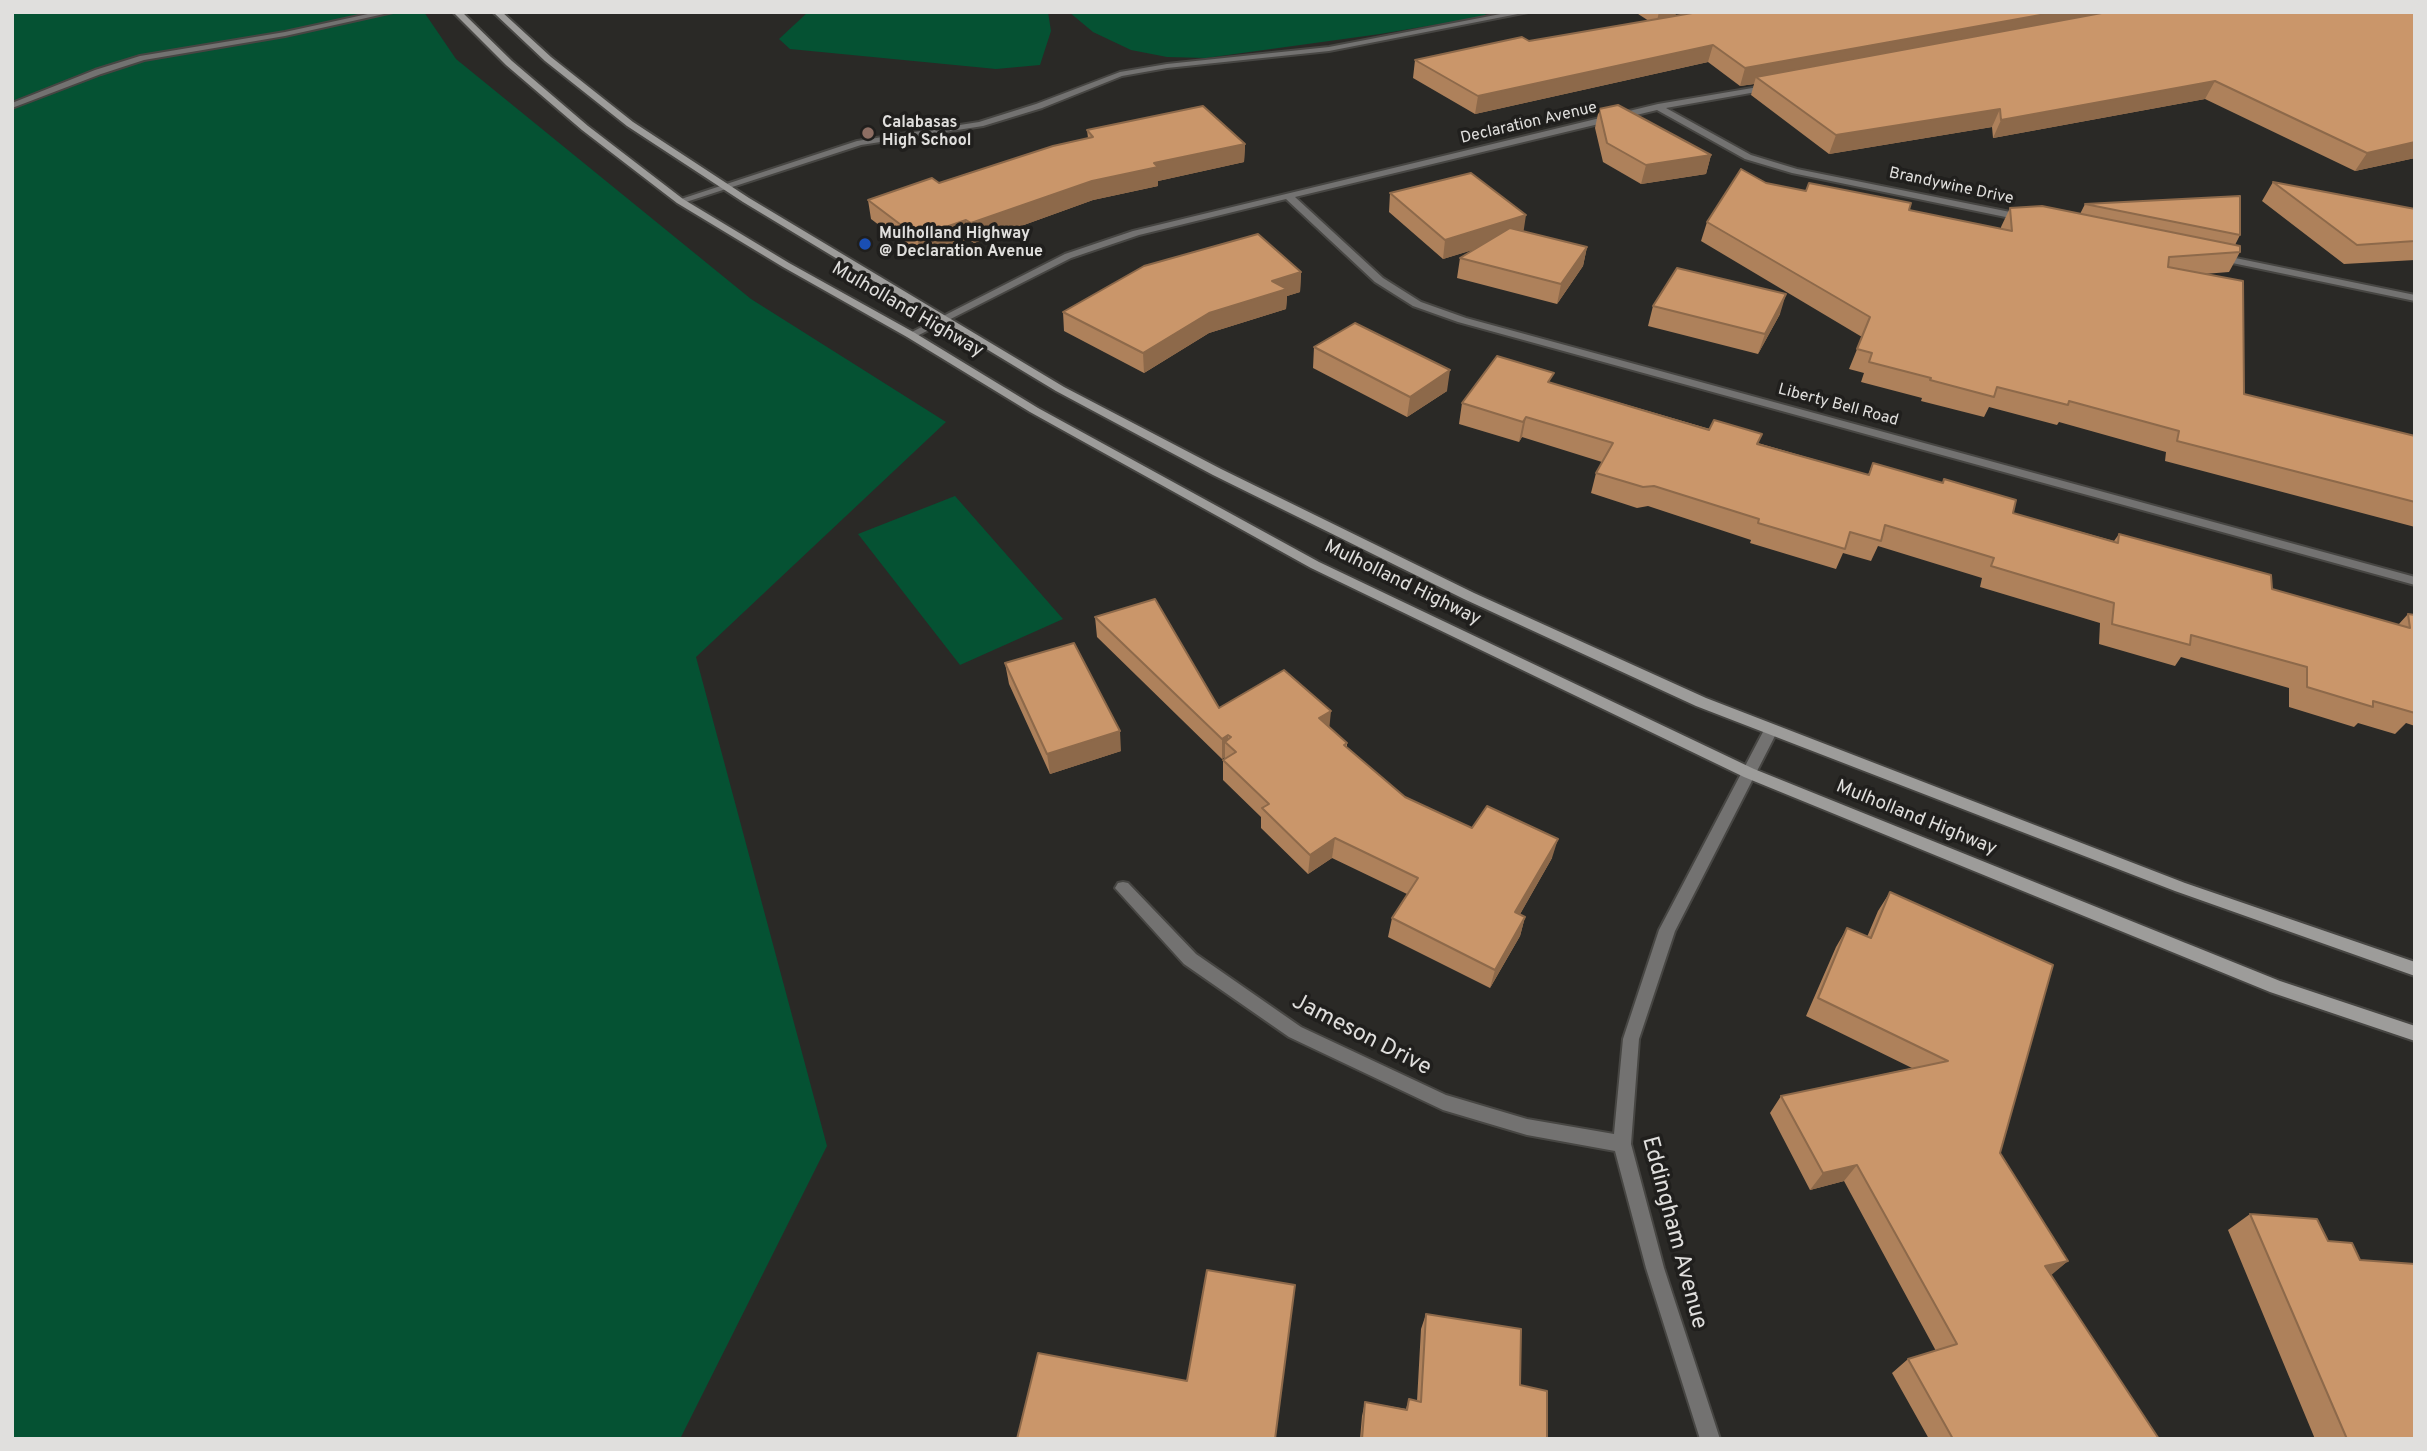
<!DOCTYPE html>
<html>
<head>
<meta charset="utf-8">
<style>
	body { margin:0 }
	#map { position:relative; width:2427px; height:1451px; overflow:hidden; background:#2a2926; font-family:Overpass,sans-serif }
	canvas { display:block }
	.frame { position:absolute; inset:0; border:14px solid #e0dfdd; pointer-events:none }
</style>
</head>
<body>
<div id="map">
<canvas width="2427" height="1451"></canvas>
<div class="frame"></div>
</div>
<script>
const ctx = document.querySelector('canvas').getContext('2d');
ctx.lineJoin = 'round';
function fillPath(path, color) { ctx.fillStyle = color; ctx.fill(path, 'evenodd'); }
const poly = rows => new Path2D(rows.map(r => 'M' + r).join(''));
function strokePath(path, color, width, dash) { ctx.strokeStyle = color; ctx.lineWidth = width; ctx.lineCap = dash ? 'butt' : 'round'; ctx.setLineDash(dash || []); ctx.stroke(path); }
function drawText(font, color, halo, rows, align = 'center') {
  ctx.font = font + ' Overpass,sans-serif'; ctx.lineWidth = 7; ctx.setLineDash([]); ctx.textBaseline = 'middle'; ctx.strokeStyle = halo; ctx.fillStyle = color; for (const [text, x, y, turn = 0] of rows) {
    ctx.save(); ctx.translate(x, y); ctx.rotate((+turn || 0) * Math.PI / 180); ctx.textAlign = isNaN(turn) ? turn : align; if (halo) ctx.strokeText(text, 0, 0); ctx.fillText(text, 0, 0); ctx.restore();
  }
}
fillPath(poly([
	[12,12,424,12,456,59,751,299,946,422,696,657,827,1146,680,1439,12,1439],
	[808,12,1048,12,1051,31,1040,65,996,69,790,49,779,39],
	[1069,12,1483,12,1487,16,1380,34,1206,58,1167,57,1131,50,1093,32],
	[955,496,1063,619,960,665,858,534]
]), '#055233');
const service = poly([
	[377,12,393,12,285,36,144,60,101,74,12,108,12,103,95,70,140,56,285,32,377,12],
	[1511,12,1528,12,1329,51,1167,68,1122,76,1042,108,983,126,861,145,683,203,675,201,857,141,979,122,1036,104,1120,72,1167,64,1329,47,1511,12]
]);
const minor = poly([
	[1770,85,1773,85,1773,89,1666,108,1751,155,1797,169,2025,215,2030,218,2025,221,1792,173,1745,159,1657,110,1295,197,1383,278,1421,302,1466,318,2415,577,2415,585,1458,322,1413,306,1375,282,1286,199,1139,235,1071,258,915,337,911,338,906,335,1065,254,1133,231,1658,104,1770,85],
	[2216,254,2415,295,2415,301,2213,259,2211,257,2216,254],
	[1771,725,1778,730,1675,931,1639,1039,1631,1144,1664,1268,1720,1439,1700,1439,1646,1268,1615,1151,1527,1135,1443,1110,1289,1037,1184,964,1115,888,1118,883,1123,882,1128,883,1196,954,1301,1027,1446,1095,1527,1119,1614,1134,1623,1039,1659,930,1764,730,1771,725]
]);
const secondary = poly([
	[453,12,462,12,512,61,588,126,683,199,789,263,915,333,1038,408,1319,562,1754,769,2280,981,2415,1026,2415,1041,2270,992,1744,777,1311,568,1030,412,907,337,783,267,677,203,582,130,506,65,453,12],
	[493,12,502,12,551,57,633,122,749,198,1064,387,1221,469,1474,593,1706,698,2185,883,2415,962,2415,976,2175,891,1696,706,1464,599,1213,475,1056,391,743,202,627,126,545,61,493,12]
]);
strokePath(service, '#474643', 4);
strokePath(minor, '#474643', 4);
strokePath(secondary, '#474643', 4);
fillPath(service, '#737271');
fillPath(minor, '#737271');
fillPath(secondary, '#9d9c9a');
fillPath(poly([
	[1635,12,1680,12,1671,17,2415,12,2415,158,2355,171,2205,99,1993,138,1992,127,1829,154,1751,95,1754,84,1740,86,1708,62,1475,114,1413,78,1415,60,1649,21],
	[1599,109,1711,155,1706,174,1641,184,1603,162,1595,128],
	[1087,130,1245,144,1244,162,1158,181,1158,186,1093,200,974,243,968,239,921,257,871,219,868,200,939,183,1088,138],
	[2273,182,2415,209,2415,260,2344,264,2262,201],
	[1766,183,2001,229,2001,227,2010,208,2080,214,2085,204,2240,235,2235,245,2240,252,2229,272,2204,274,2244,394,2415,436,2415,527,2165,461,2166,452,2059,422,2057,425,1989,407,1984,417,1921,401,1922,398,1861,382,1864,373,1849,369,1862,337,1701,241,1707,222],
	[1390,193,1523,231,1587,247,1583,266,1557,304,1457,278,1460,258,1475,249,1443,259,1389,212],
	[1301,272,1300,292,1287,296,1286,309,1209,333,1144,373,1064,331,1063,312],
	[1653,306,1780,314,1758,354,1648,326],
	[1314,347,1447,391,1407,417,1313,368],
	[1552,383,1868,475,1873,463,1942,483,1944,479,2013,513,2114,541,2119,534,2272,589,2398,625,2408,614,2415,615,2415,726,2406,723,2395,734,2358,723,2354,727,2289,707,2289,688,2181,657,2175,666,2099,644,2100,623,1980,587,1982,578,1878,546,1871,561,1843,553,1836,569,1750,543,1751,540,1648,506,1637,508,1591,493,1596,473,1602,462,1522,437,1519,442,1459,424,1462,403],
	[1095,617,1219,708,1329,727,1347,743,1347,747,1405,797,1472,828,1552,858,1520,914,1525,917,1520,936,1490,988,1388,937,1392,918,1407,894,1332,858,1308,874,1261,828,1261,817,1223,780,1223,760,1225,757,1222,759,1097,637],
	[1005,663,1121,751,1050,774,1009,684],
	[1890,892,2000,1153,2068,1261,2050,1275,2159,1439,1929,1439,1892,1373,1908,1359,1936,1351,1844,1181,1810,1190,1770,1113,1781,1096,1912,1068,1806,1016,1836,947,1847,928,1867,937,1878,911],
	[2250,1214,2328,1241,2415,1439,2315,1439,2228,1230],
	[1426,1314,1520,1385,1547,1439,1360,1439,1362,1416,1365,1402,1406,1409,1409,1399,1417,1401,1421,1329]
]), '#ae815b');
fillPath(poly([
	[1659,12,1680,12,1656,25],
	[2057,12,2144,12,1756,77,1754,84,1740,86,1745,68],
	[1713,45,1708,62,1475,114,1478,96],
	[2215,81,2205,99,1993,138,2001,120],
	[2000,109,1992,127,1829,154,1836,135],
	[2415,142,2415,158,2355,171,2367,153],
	[1245,144,1244,162,1158,181,1158,186,1093,200,974,243,971,223,1092,181,1154,163],
	[1711,155,1706,174,1641,184,1646,165],
	[1526,215,1523,235,1443,259,1445,240],
	[966,220,968,239,921,257,917,237],
	[1587,247,1583,266,1557,304,1561,284],
	[1301,272,1300,292,1287,296,1286,309,1209,333,1144,373,1143,353,1209,313,1272,281],
	[1786,294,1780,314,1758,354,1765,334],
	[1450,370,1447,391,1407,417,1410,397],
	[1526,417,1522,437,1519,442,1523,422],
	[1331,711,1329,731,1319,718],
	[1120,731,1121,751,1050,774,1047,754],
	[1228,735,1228,744,1225,742,1225,757,1222,759,1222,739],
	[1335,838,1332,858,1308,874,1310,855],
	[1558,839,1552,858,1510,932,1515,912],
	[1525,917,1520,936,1490,988,1495,970],
	[1857,1165,1844,1181,1810,1190,1823,1173],
	[2068,1261,2049,1277,2045,1266]
]), '#8d694a');
const building = poly([
	[1698,12,2057,12,1745,68,1713,45,1478,96,1415,60,1522,37,1529,41,1698,12],
	[2107,12,2415,12,2415,142,2367,153,2215,81,2001,120,2000,109,1836,135,1756,77,2107,12],
	[1618,105,1711,155,1646,165,1607,143,1599,109,1618,105],
	[1203,106,1245,144,1154,163,1158,167,1092,181,971,223,966,220,917,237,868,200,932,178,939,183,1053,146,1093,137,1087,130,1203,106],
	[1741,169,1766,183,1806,191,1809,183,1911,203,1909,210,2012,231,2010,208,2042,206,2240,246,2240,252,2169,257,2168,267,2243,281,2244,394,2415,436,2415,502,2177,441,2179,431,2069,401,2068,405,1997,387,1994,397,1930,380,1931,378,1869,362,1872,353,1857,349,1870,317,1707,222,1741,169],
	[1471,173,1526,215,1445,240,1390,193,1471,173],
	[2273,182,2415,209,2415,241,2357,245,2273,182],
	[2240,196,2240,235,2085,204,2240,196],
	[1510,228,1587,247,1561,284,1460,258,1510,228],
	[1258,234,1301,272,1272,281,1287,289,1209,313,1143,353,1063,312,1144,266,1258,234],
	[1677,268,1786,294,1765,334,1653,306,1677,268],
	[1355,323,1450,370,1410,397,1314,347,1355,323],
	[1497,356,1554,373,1548,382,1709,430,1714,420,1762,434,1757,444,1869,475,1873,463,1943,483,1944,479,2016,500,2013,513,2118,543,2119,534,2271,575,2272,589,2410,628,2408,614,2415,615,2415,700,2414,699,2415,713,2373,701,2373,707,2307,687,2307,667,2191,635,2190,645,2112,624,2114,603,1991,566,1994,558,1885,525,1881,541,1850,532,1845,549,1758,523,1759,519,1654,486,1643,487,1596,473,1613,443,1526,417,1523,422,1462,403,1497,356],
	[1155,599,1219,708,1284,670,1331,711,1319,718,1347,743,1344,745,1405,797,1472,828,1487,806,1558,839,1515,912,1525,917,1495,970,1392,918,1418,878,1335,838,1310,855,1262,808,1269,804,1223,760,1236,752,1225,742,1231,737,1228,735,1222,739,1095,617,1155,599],
	[1074,643,1120,731,1047,754,1005,663,1074,643],
	[1890,892,2053,965,2000,1153,2068,1261,2045,1266,2159,1439,1953,1439,1908,1359,1957,1344,1857,1165,1823,1173,1781,1096,1948,1061,1818,998,1847,928,1871,938,1890,892],
	[2250,1214,2317,1219,2328,1241,2352,1243,2360,1260,2415,1264,2415,1439,2347,1439,2250,1214],
	[1207,1270,1295,1285,1275,1439,1017,1439,1038,1353,1187,1381,1207,1270],
	[1426,1314,1521,1329,1520,1385,1547,1391,1547,1439,1362,1439,1365,1402,1407,1410,1409,1399,1421,1402,1426,1314]
]);
fillPath(building, '#ca966a');
strokePath(building, '#8d694a', 2);
for (const [x, y, r, color] of [
	[868,133,7,"#8d6e63"],
	[865,244,7,"#1a4fb4"]
]) { const dot = new Path2D(); dot.arc(x, y, r, 0, 2 * Math.PI); ctx.fillStyle = color; ctx.fill(dot); strokePath(dot, '#201f1d', 2.5); }
drawText('bold 16px', '#e0dfdd', '#201f1d', [
	["Calabasas",882,124],
	["High School",882,142],
	["Mulholland Highway",879,235],
	["@ Declaration Avenue",879,253]
], 'left');
drawText('16px', '#e0dfdd', '#201f1d', [
	["Declaration Avenue",1529,124,-13],
	["Brandywine Drive",1951,187,12],
	["Liberty Bell Road",1838,406,15]
]);
drawText('19px', '#e0dfdd', '#201f1d', [
	["Mulholland Highway",907,311,30],
	["Mulholland Highway",1402,584,26],
	["Mulholland Highway",1916,819,22]
]);
drawText('23px', '#e0dfdd', '#201f1d', [
	["Jameson Drive",1361,1036,27],
	["Eddingham Avenue",1673,1233,75]
]);
</script>
</body>
</html>
